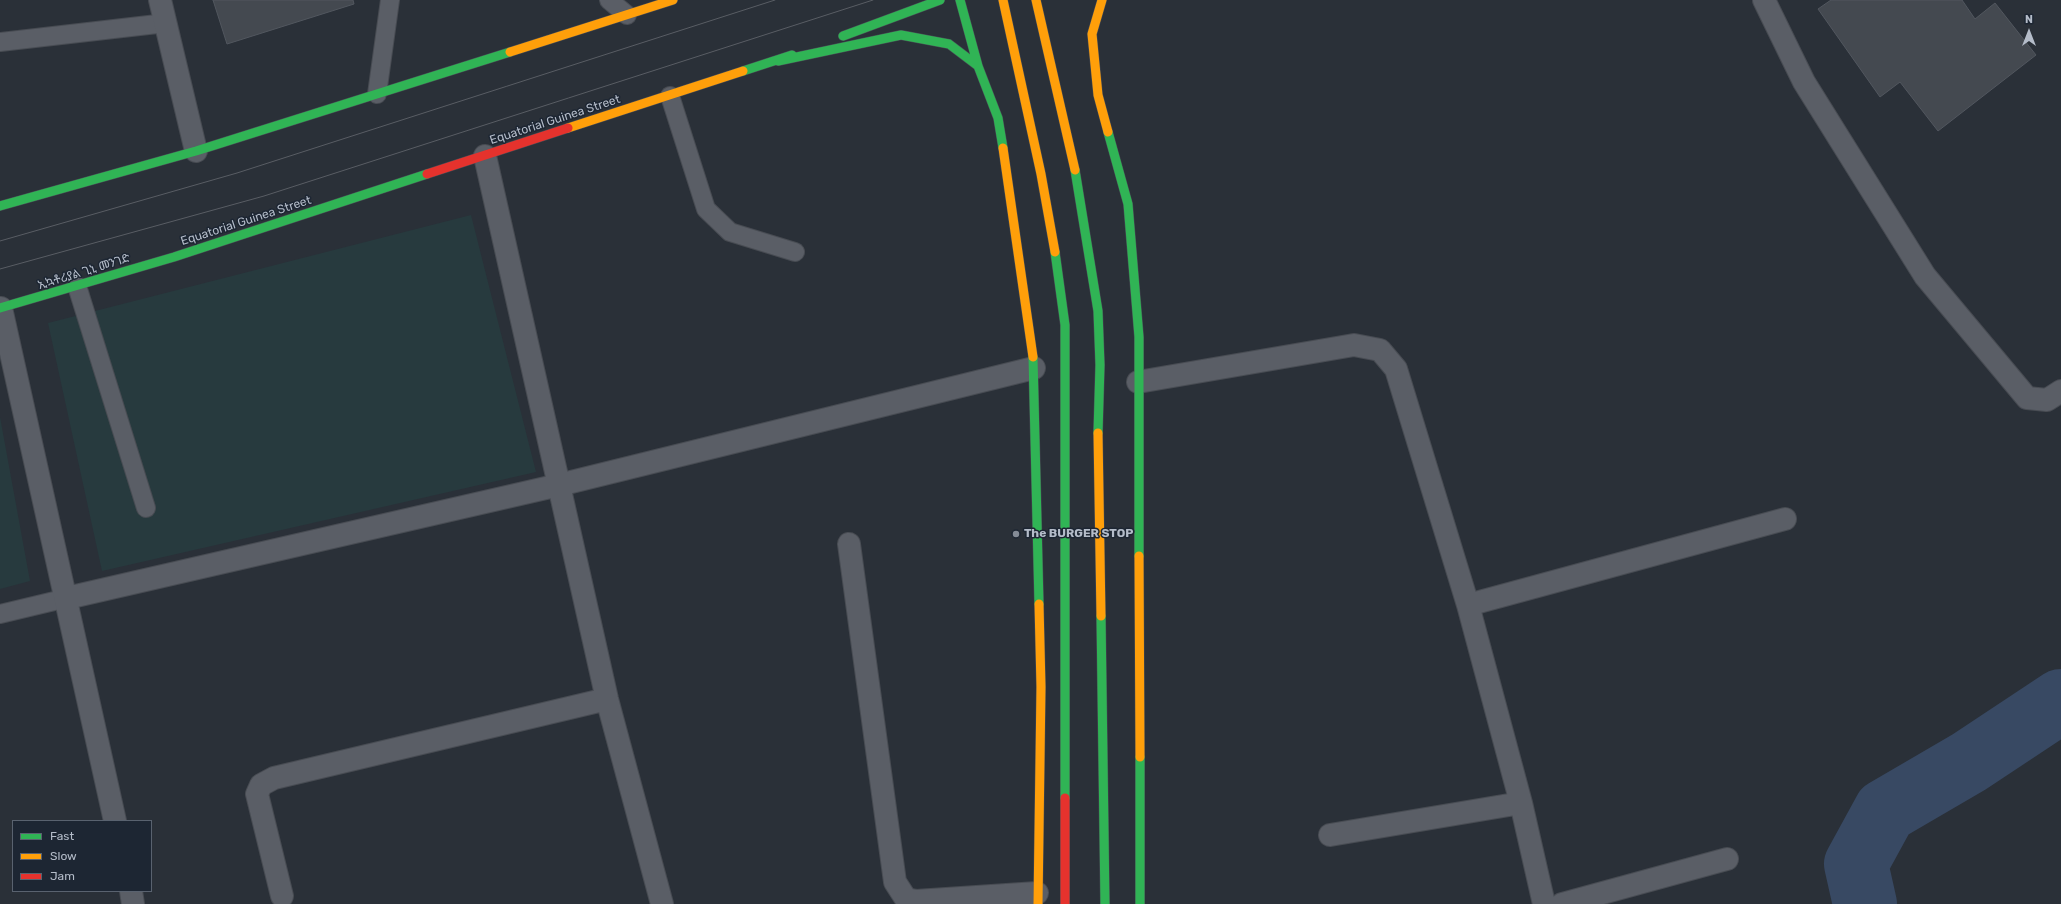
<!DOCTYPE html>
<html>
<head>
<meta charset="utf-8">
<style>
	body { margin:0 }
	#map { position:relative; width:2061px; height:904px; overflow:hidden; background:#2a3038; font-family:Rubik,sans-serif }
	canvas { display:block }
	.legend { position:absolute; left:12px; top:820px; width:140px; height:72px; box-sizing:border-box; background:#1d2633; border:1px solid #59626f; margin:0; padding:5px 7px; list-style:none; font-size:12px; color:#b4bcc9 }
	.legend li { display:flex; align-items:center; gap:8px; height:20px }
	.legend b { width:20px; border:1px solid #59626f }
	.north { position:absolute; left:2009px; top:12px; width:40px; height:40px; -webkit-text-stroke:3px #1d2633; paint-order:stroke; rotate:0deg; font-size:11px; font-weight:700; line-height:16px; text-align:center; color:#b4bcc9 }
	.north::after { content:''; display:block; margin:auto; width:14px; height:18px; background:#b4bcc9; clip-path:polygon(50% 0,100% 100%,50% 72%,0 100%) }
</style>
</head>
<body>
<div id="map">
<canvas width="2061" height="904"></canvas>
<ul class="legend">
<li><b style="height:5px;background:#30b455"></b>Fast</li>
<li><b style="height:5px;background:#ff9f0a"></b>Slow</li>
<li><b style="height:5px;background:#e5322d"></b>Jam</li>
</ul>
<div class="north">N</div>
</div>
<script>
const ctx = document.querySelector('canvas').getContext('2d');
ctx.lineJoin = 'round';
function fillPath(path, color) { ctx.fillStyle = color; ctx.fill(path, 'evenodd'); }
const poly = rows => new Path2D(rows.map(r => 'M' + r).join(''));
function strokePath(path, color, width, dash) { ctx.strokeStyle = color; ctx.lineWidth = width; ctx.lineCap = dash ? 'butt' : 'round'; ctx.setLineDash(dash || []); ctx.stroke(path); }
function drawText(font, color, halo, rows, align = 'center') {
  ctx.font = font + ' Rubik,"Noto Sans Ethiopic",sans-serif'; ctx.lineWidth = 3; ctx.setLineDash([]); ctx.textBaseline = 'middle'; ctx.strokeStyle = halo; ctx.fillStyle = color; for (const [text, x, y, turn = 0] of rows) {
    ctx.save(); ctx.translate(x, y); ctx.rotate((+turn || 0) * Math.PI / 180); ctx.textAlign = isNaN(turn) ? turn : align; if (halo) ctx.strokeText(text, 0, 0); ctx.fillText(text, 0, 0); ctx.restore();
  }
}
fillPath(poly([
	[471,215,536,472,102,571,48,323],
	[0,417,30,581,0,589]
]), '#273a3e');
strokePath(poly([
	[1865,904,1856,864,1885,811,1969,762,2061,701]
]), '#384963', 64);
const building = poly([
	[213,0,353,0,354,4,227,44,213,0],
	[1831,0,1962,0,1975,19,1995,3,2036,55,1938,131,1900,82,1880,97,1818,9,1831,0]
]);
fillPath(building, '#444950');
strokePath(building, '#52575f', 1);
const lane = poly([
	[609,0,627,15],
	[0,42,166,23],
	[377,94,390,0],
	[670,96,706,209,730,232,795,252],
	[77,286,146,508],
	[0,614,67,598]
]);
const street = poly([
	[160,0,196,151],
	[1764,0,1804,82,1925,276,2027,398,2047,400,2061,391],
	[485,156,607,699,662,904],
	[1,308,115,821],
	[1138,382,1354,345,1380,350,1396,369,1468,605,1521,803,1544,904],
	[849,544,895,882,906,899,916,901,1037,893],
	[67,598,559,485,1034,368],
	[1468,605,1785,519],
	[1330,835,1521,803],
	[131,891,133,904],
	[282,896,257,794,261,785,274,778,607,699],
	[1562,904,1727,859]
]);
const fast = poly([
	[960,0,978,66],
	[843,36,940,0],
	[778,61,901,35,949,44,978,66,998,118,1003,148],
	[743,71,792,55],
	[1108,132,1128,204,1139,337,1139,556],
	[1075,170,1098,311,1100,365,1098,433],
	[0,206,196,151,510,52],
	[1055,252,1065,325,1065,798],
	[0,308,174,257,427,174],
	[1033,357,1039,604],
	[1101,616,1105,904],
	[1140,757,1140,904]
]);
const slow = poly([
	[1003,0,1041,174,1055,252],
	[1036,0,1075,170],
	[1102,0,1092,34,1098,95,1108,132],
	[510,52,673,0],
	[568,128,743,71],
	[1003,148,1033,357],
	[1098,433,1101,616],
	[1139,556,1140,757],
	[1038,904,1041,687,1039,604]
]);
const jam = poly([
	[427,174,568,128],
	[1065,798,1065,904]
]);
strokePath(lane, '#484c53', 20);
strokePath(street, '#484c53', 24);
strokePath(fast, '#484c55', 10);
strokePath(slow, '#484c55', 10);
strokePath(jam, '#484c55', 10);
strokePath(lane, '#5a5e66', 18);
strokePath(street, '#5a5e66', 22);
strokePath(fast, '#30b455', 9);
strokePath(slow, '#ff9f0a', 9);
strokePath(jam, '#e5322d', 9);
strokePath(poly([
	[0,241,237,173,775,0],
	[0,269,264,196,873,0]
]), '#595d64', 1);
for (const [x, y, r, color] of [
	[1016,534,4,"#848b96"]
]) { const dot = new Path2D(); dot.arc(x, y, r, 0, 2 * Math.PI); ctx.fillStyle = color; ctx.fill(dot); strokePath(dot, '#1d2633', 1.5); }
drawText('12px', '#b4bcc9', '#1d2633', [
	["Equatorial Guinea Street",555,120,-18],
	["Equatorial Guinea Street",246,221,-18],
	["ኢኳቶሪያል ጊኒ መንገድ",84,272,-17]
]);
drawText('bold 12px', '#b4bcc9', '#1d2633', [
	["The BURGER STOP",1024,534]
], 'left');
</script>
</body>
</html>
